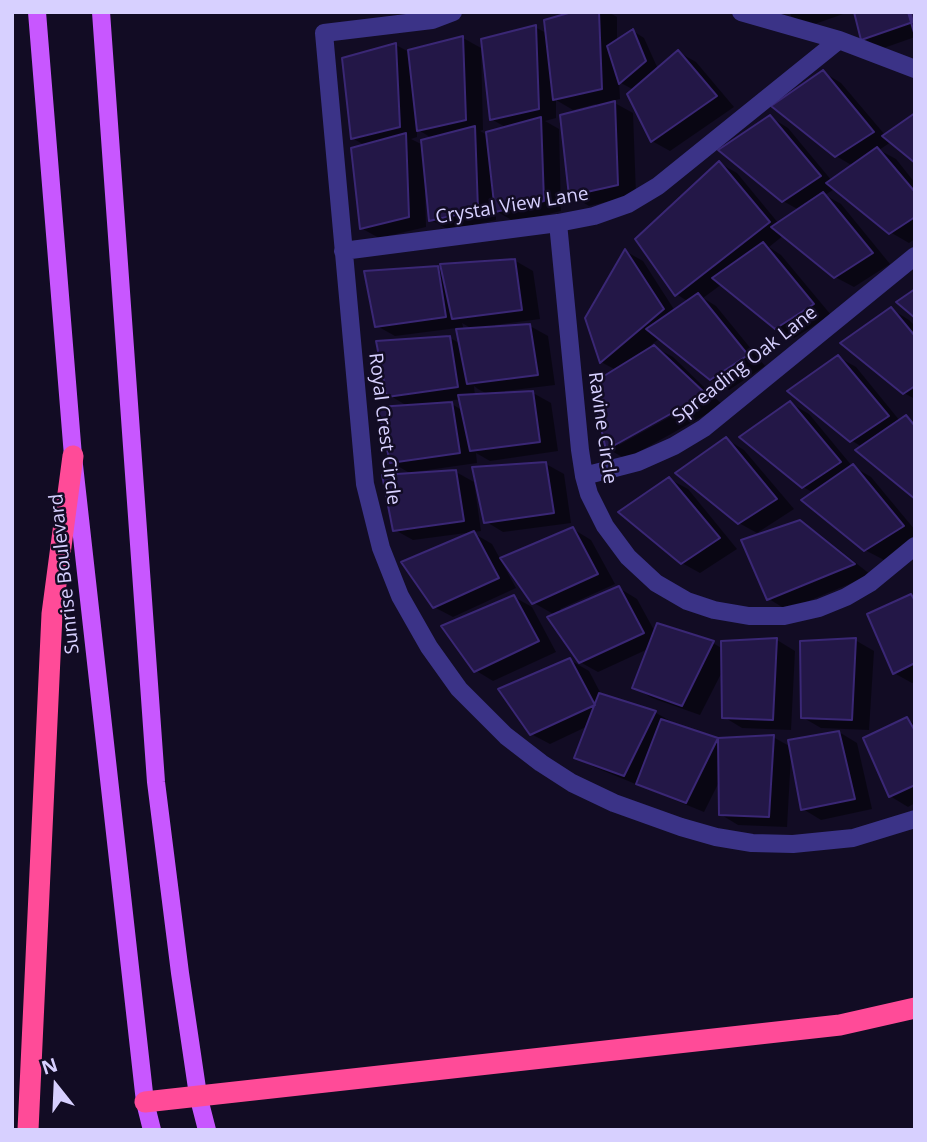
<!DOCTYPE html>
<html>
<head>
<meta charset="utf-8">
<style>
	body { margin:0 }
	#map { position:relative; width:927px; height:1142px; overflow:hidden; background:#120c24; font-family:"Open Sans",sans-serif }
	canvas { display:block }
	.frame { position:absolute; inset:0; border:14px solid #d7d0ff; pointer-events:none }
	.north { position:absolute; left:21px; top:1051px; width:70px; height:70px; -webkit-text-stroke:5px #120c24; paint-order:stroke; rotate:342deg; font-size:19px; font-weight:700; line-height:28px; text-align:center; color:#d7d0ff }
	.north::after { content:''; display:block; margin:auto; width:24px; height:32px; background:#d7d0ff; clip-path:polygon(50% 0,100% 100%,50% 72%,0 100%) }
</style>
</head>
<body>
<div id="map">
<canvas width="927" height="1142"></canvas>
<div class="frame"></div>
<div class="north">N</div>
</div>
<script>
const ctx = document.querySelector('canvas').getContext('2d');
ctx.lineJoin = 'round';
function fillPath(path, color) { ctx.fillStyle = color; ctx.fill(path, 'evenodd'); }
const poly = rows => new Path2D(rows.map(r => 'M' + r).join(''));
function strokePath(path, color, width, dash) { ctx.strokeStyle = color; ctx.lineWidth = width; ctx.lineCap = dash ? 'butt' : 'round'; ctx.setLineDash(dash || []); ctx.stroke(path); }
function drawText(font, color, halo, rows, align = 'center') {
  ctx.font = font + ' "Open Sans",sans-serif'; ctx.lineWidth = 5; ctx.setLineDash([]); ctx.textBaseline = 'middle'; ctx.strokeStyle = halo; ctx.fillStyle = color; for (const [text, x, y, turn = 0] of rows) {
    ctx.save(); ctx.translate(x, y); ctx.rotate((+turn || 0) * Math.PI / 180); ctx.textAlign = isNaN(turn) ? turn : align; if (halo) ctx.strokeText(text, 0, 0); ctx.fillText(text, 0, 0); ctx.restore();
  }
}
fillPath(poly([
	[579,12,608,12,617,17,617,41,633,31,644,38,658,69,678,52,696,62,734,107,670,151,652,141,634,90,619,82,620,99,611,101,633,113,636,195,589,206,571,195,596,104,573,110,556,100,556,118,545,121,559,129,561,211,515,222,496,211,496,220,449,230,431,220,428,191,425,191,426,227,379,238,361,228,366,146,352,138,396,45,409,52,463,38,481,48,483,130,480,131,489,136,507,128,491,119,535,27,548,34],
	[417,129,433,139,423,145,411,139,417,137],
	[790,12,849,12,809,26,791,16],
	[915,12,915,37,881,49,863,38],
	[823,72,841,83,891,142,879,150,896,159,915,183,915,239,909,243,890,232,836,188,825,195,841,204,890,264,854,287,835,277,784,235,769,247,781,255,831,315,794,338,776,328,722,284,703,298,716,306,765,366,729,390,711,379,660,338,651,345,673,357,708,391,619,441,619,445,711,394,723,405,626,459,608,449,593,385,616,370,601,362,587,318,625,251,643,261,675,311,689,302,676,294,719,163,737,173,779,224,799,210,783,201,770,117,788,128,832,181,853,166,836,156],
	[514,260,533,271,540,319,495,325,496,328,530,326,548,336,555,385,505,391,506,394,533,393,551,403,558,451,490,461,476,453,477,463,414,472,414,475,456,472,474,482,481,531,413,540,395,530,413,475,391,462,409,407,389,395,450,338,461,344,457,328,395,336,377,326,438,268,444,272],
	[462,323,474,330,464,330],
	[474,386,478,389,489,395,475,396],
	[461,399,463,411,452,404,432,405,432,403],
	[891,309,909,320,915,326,915,399,904,393],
	[838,357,856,367,900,421,906,417,915,422,915,497,862,447,851,440],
	[790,403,809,414,852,466,871,477,915,530,915,540,884,560,865,550,814,493,803,487],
	[726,439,744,450,794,509,757,533,739,523],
	[546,464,564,474,571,523,503,532,485,521],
	[669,479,688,489,737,549,700,573,682,563],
	[800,522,818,533,871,575,787,610,769,599],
	[573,529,591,540,615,584,560,609,562,612,619,588,637,599,655,632,658,625,713,643,723,649,777,640,795,651,791,730,742,728,724,717,723,670,700,715,652,698,634,687,648,649,598,672,580,662,555,615,534,603],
	[473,533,492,544,516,588,453,617,434,607],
	[911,596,915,598,915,682,912,683,894,673],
	[514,597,532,607,556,652,493,681,475,670],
	[855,640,874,651,869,730,821,728,802,717],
	[570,660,589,671,602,696,656,713,674,723,673,725,717,739,773,737,791,747,839,732,857,743,872,809,821,820,803,809,791,755,787,827,738,825,720,814,720,780,704,812,594,767,576,757,588,726,550,744,531,734],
	[907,719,915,724,915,803,908,807,890,796]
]), '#0007');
const building = poly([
	[572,12,599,12,602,89,553,100,544,20,572,12],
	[854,12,910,12,913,22,861,40,854,12],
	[908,12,915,12,915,36,908,12],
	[536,25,539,109,490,120,481,39,536,25],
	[633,29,646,61,619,84,607,46,633,29],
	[463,36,466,120,417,131,408,50,463,36],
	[396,43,400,127,351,139,342,58,396,43],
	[678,50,717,96,651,142,627,94,678,50],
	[823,70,874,132,835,157,771,106,823,70],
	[615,101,618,185,569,196,560,115,615,101],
	[915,113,915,163,882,136,915,113],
	[770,115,821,176,782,202,718,150,770,115],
	[541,117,544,201,495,212,486,132,541,117],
	[475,126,478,210,429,221,421,140,475,126],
	[406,133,409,217,360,229,351,148,406,133],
	[877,147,915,192,915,217,889,234,826,183,877,147],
	[719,161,770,222,675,296,635,239,719,161],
	[823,192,873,253,834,278,771,227,823,192],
	[763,242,814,304,775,329,712,278,763,242],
	[625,249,664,309,600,363,585,318,625,249],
	[515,259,522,310,452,319,440,264,515,259],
	[438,266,446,317,375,327,364,271,438,266],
	[915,289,915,318,896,302,915,289],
	[698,293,748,355,710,380,646,329,698,293],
	[891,307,915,336,915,386,903,394,840,343,891,307],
	[530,324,538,375,467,384,456,329,530,324],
	[450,336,458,387,387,397,376,341,450,336],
	[654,345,706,394,606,450,591,384,654,345],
	[838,355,889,416,850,442,787,391,838,355],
	[533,391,540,442,470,451,458,395,533,391],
	[790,401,841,462,802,488,739,437,790,401],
	[452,402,460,453,390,463,378,407,452,402],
	[906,415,915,426,915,499,855,450,906,415],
	[726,437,777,499,738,524,675,473,726,437],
	[546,462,554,513,484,523,472,467,546,462],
	[853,464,904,526,864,551,801,500,853,464],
	[456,470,464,521,393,531,382,475,456,470],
	[669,477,720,538,681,564,618,512,669,477],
	[800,520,855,564,767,600,741,540,800,520],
	[573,527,598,574,532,604,500,558,573,527],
	[474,531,499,578,433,608,401,562,474,531],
	[619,586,644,633,579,663,547,617,619,586],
	[911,594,915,601,915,663,893,674,867,614,911,594],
	[514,595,539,641,474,672,441,626,514,595],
	[657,623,714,641,682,706,632,688,657,623],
	[777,638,773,720,722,718,721,641,777,638],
	[856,638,852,720,801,718,800,641,856,638],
	[570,658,595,705,530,735,498,689,570,658],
	[599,693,656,711,624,776,574,758,599,693],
	[907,717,915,731,915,785,889,797,863,738,907,717],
	[661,719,718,738,686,803,636,784,661,719],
	[839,731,855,799,801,810,788,740,839,731],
	[774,735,769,817,719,815,718,738,774,735]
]);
fillPath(building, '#231747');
strokePath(building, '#3a2775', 2);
strokePath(poly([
	[453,12,432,20,324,33,365,484,381,548,400,596,429,647,459,689,506,736,541,763,572,783,614,803,681,827,716,837,752,843,793,844,853,838,915,819],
	[741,12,839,40,915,69],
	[558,223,580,450,584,476,589,494,605,526,628,557,656,583,687,601,714,610,749,616,784,616,819,608,846,597,870,583,915,546],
	[343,251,558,223,594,216,628,204,658,186,839,40],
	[584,476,638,462,674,446,704,428,915,256]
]), '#3b3387', 18);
strokePath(poly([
	[37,12,73,456,145,1102,152,1130],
	[101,12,156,782,180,973,198,1095,207,1130]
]), '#c857ff', 18);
strokePath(poly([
	[145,1102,840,1025,915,1008],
	[28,1130,52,614,73,456]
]), '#ff4b98', 21);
drawText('19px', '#d7d0ff', '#120c24', [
	["Crystal View Lane",512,206,-9],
	["Spreading Oak Lane",745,365,-38],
	["Ravine Circle",602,428,82],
	["Royal Crest Circle",384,429,83],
	["Sunrise Boulevard",65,574,-96]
]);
</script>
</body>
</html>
